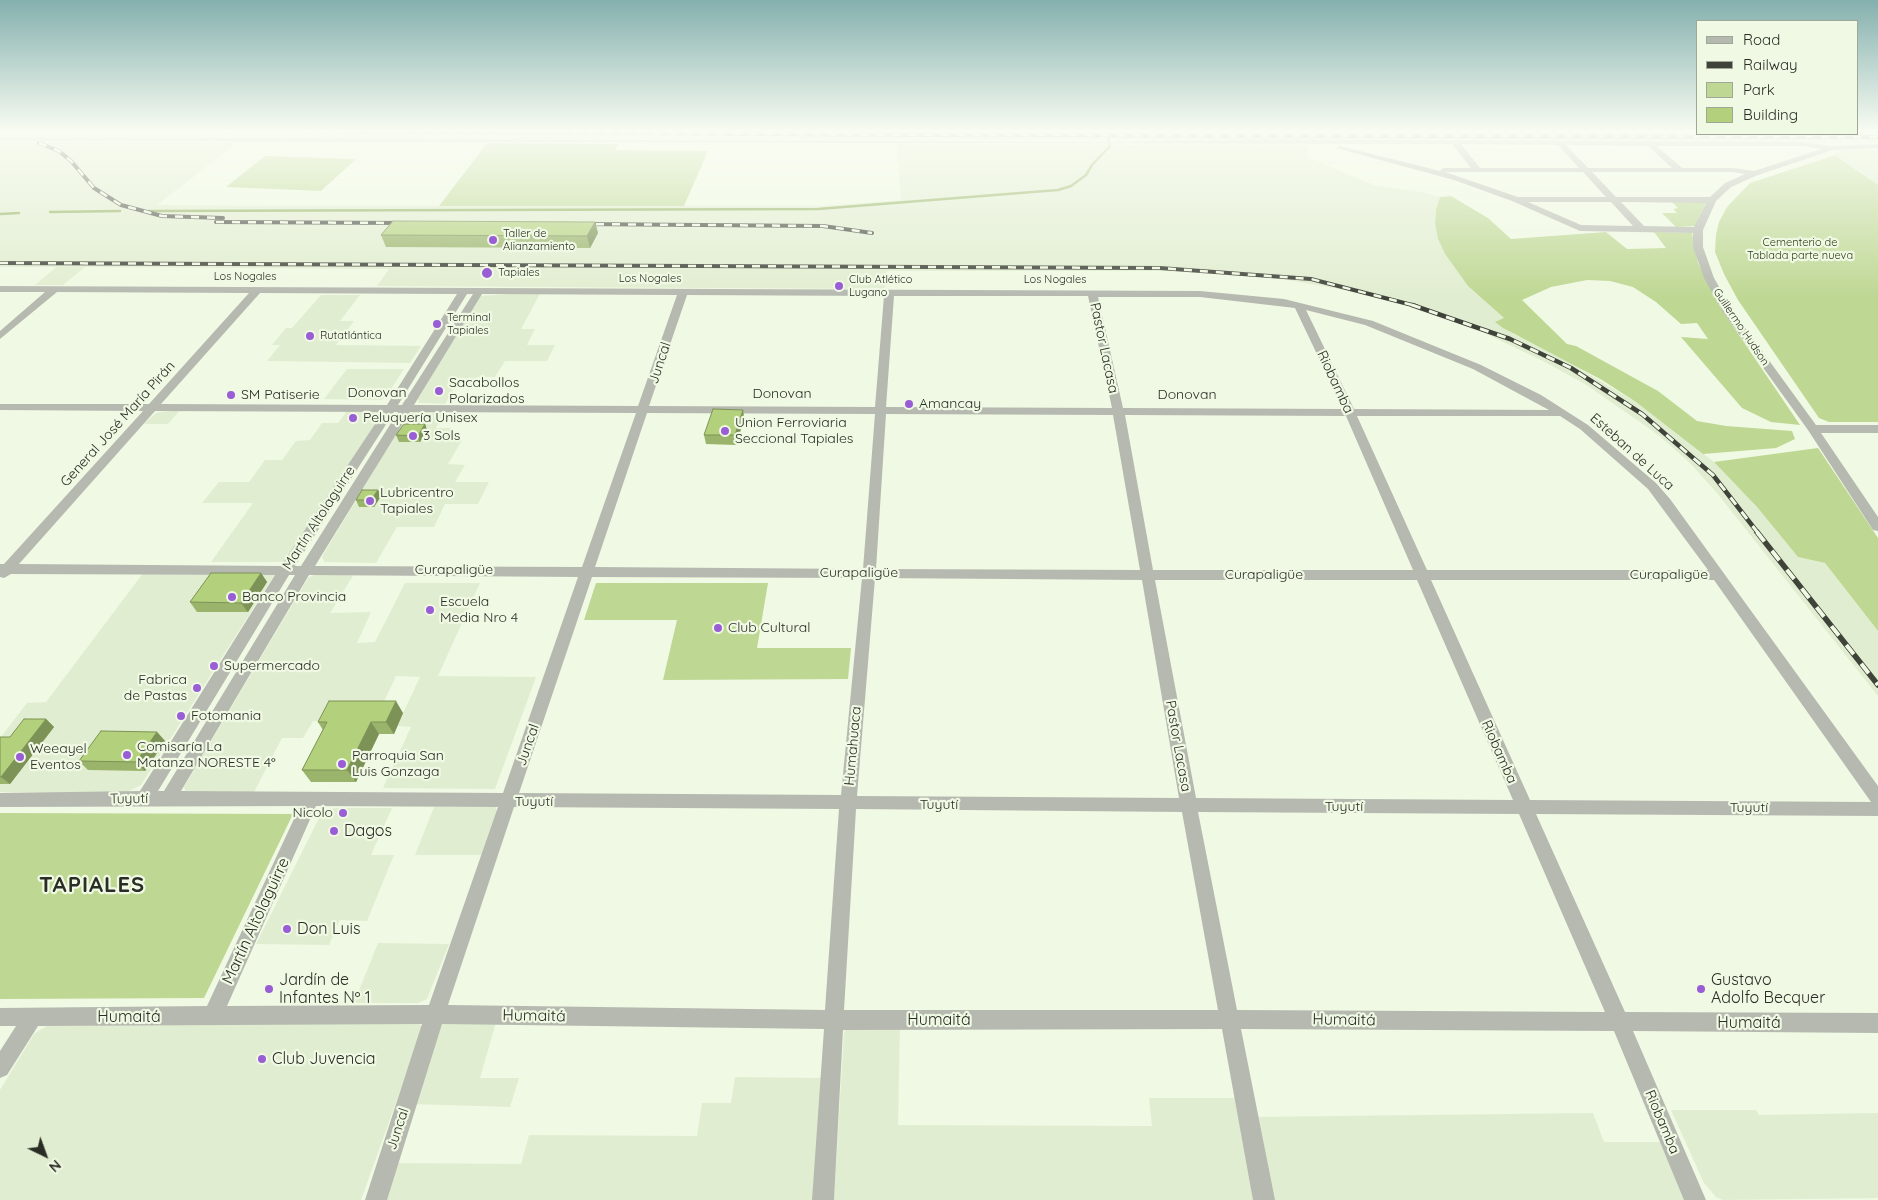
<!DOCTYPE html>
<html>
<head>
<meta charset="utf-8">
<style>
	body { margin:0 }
	#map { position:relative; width:1878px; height:1200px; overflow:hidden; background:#f0f9e3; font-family:Quicksand,sans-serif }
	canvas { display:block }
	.legend { position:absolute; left:1696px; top:20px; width:162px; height:115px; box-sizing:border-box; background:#f0f9e3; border:1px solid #a1a797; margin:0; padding:6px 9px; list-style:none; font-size:15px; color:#2a2d25 }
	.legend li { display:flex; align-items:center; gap:10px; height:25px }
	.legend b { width:25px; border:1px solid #a1a797 }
	.north { position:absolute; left:20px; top:1130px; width:50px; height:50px; -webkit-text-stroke:4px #f0f9e3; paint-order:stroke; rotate:138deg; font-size:14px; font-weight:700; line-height:20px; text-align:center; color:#2a2d25 }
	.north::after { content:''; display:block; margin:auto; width:18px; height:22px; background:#2a2d25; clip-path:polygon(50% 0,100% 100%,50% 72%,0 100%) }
</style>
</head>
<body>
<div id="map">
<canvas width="1878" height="1200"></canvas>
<ul class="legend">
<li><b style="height:6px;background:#b6b9b0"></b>Road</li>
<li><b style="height:6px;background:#40433a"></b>Railway</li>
<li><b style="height:14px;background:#bed793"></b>Park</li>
<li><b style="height:14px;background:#b3d17c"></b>Building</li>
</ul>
<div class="north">N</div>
</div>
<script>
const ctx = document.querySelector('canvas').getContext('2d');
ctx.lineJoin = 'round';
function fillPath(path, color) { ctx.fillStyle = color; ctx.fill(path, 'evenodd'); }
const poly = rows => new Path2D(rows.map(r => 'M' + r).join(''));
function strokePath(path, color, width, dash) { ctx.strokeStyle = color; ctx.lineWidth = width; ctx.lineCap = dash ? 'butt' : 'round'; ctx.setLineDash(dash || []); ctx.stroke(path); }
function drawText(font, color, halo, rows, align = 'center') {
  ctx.font = font + ' Quicksand,sans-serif'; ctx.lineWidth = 4.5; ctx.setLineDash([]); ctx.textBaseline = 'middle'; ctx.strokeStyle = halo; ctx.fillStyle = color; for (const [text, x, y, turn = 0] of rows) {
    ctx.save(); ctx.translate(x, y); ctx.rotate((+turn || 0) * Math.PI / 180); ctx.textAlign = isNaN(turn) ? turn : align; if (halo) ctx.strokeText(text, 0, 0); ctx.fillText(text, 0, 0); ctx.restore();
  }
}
fillPath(poly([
	[0,130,237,130,216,138,0,137],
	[252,130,1697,130,1697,134,1857,134,1857,130,1878,130,1878,143,230,138],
	[0,142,237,143,157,205,293,206,822,206,901,200,897,143,1307,146,1307,157,1376,186,1423,192,1440,197,1436,209,1435,224,1438,239,1445,254,1468,286,1505,319,1496,321,1513,334,1565,360,1636,402,1714,462,1757,507,1798,557,1825,563,1878,631,1878,696,1717,493,1689,462,1657,434,1585,384,1543,361,1478,330,1409,306,1345,290,1288,280,1235,274,1161,271,887,271,885,289,377,286,389,269,85,267,63,285,35,285,56,267,0,267],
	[1839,150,1878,150,1878,185,1835,154],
	[541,292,521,329,535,329,527,345,555,345,547,361,505,361,495,377,477,377,472,386,455,386,445,404,419,403,418,399,480,296],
	[321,295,360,295,340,321,354,321,336,345,421,346,410,363,267,361,280,345,272,345,286,328,292,328],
	[347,369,404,369,386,397,381,400,324,399],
	[181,409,168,424,144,424,156,413],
	[446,409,436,428,453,428,447,440,462,440,448,464,465,465,455,482,489,482,478,504,445,504,434,527,397,527,376,563,325,562,322,558,323,555,408,414,414,411],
	[347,411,379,412,382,415,285,562,211,562,253,503,202,503,219,482,249,482,265,460,282,460,296,441,310,440,322,423,338,423],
	[356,571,330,613,371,612,357,643,375,642,405,583,480,583,438,676,536,677,495,789,383,788,411,727,397,726,420,677,396,676,381,708,333,721,313,721,303,738,282,738,253,794,186,793,184,787,308,578,318,573],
	[144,572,275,574,141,785,123,794,0,792,0,738,27,703,46,702],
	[434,807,496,807,497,813,483,855,415,855],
	[335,808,392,808,371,855,394,855,367,921,340,920,329,945,256,944,320,816,325,811],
	[378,943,449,944,427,999,418,1003,354,1003],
	[497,1019,480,1078,519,1078,510,1107,412,1104,438,1028,443,1022],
	[419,1020,422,1030,361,1200,0,1200,0,1090,34,1034,48,1025],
	[900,1022,898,1125,1152,1126,1149,1098,1236,1098,1254,1200,834,1200,844,1033,847,1027],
	[735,1077,824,1078,813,1200,381,1200,394,1163,521,1164,529,1135,697,1136,702,1103,731,1103],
	[1671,1110,1756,1110,1759,1115,1878,1113,1878,1198,1723,1200,1716,1197,1704,1183],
	[1593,1113,1604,1142,1666,1142,1687,1200,1271,1200,1253,1117]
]), '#e1edd0');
fillPath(poly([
	[487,143,618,144,615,150,708,151,684,206,439,206],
	[1835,155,1878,185,1878,422,1829,422,1819,418,1738,300,1724,274,1715,252,1716,235,1719,222,1727,207,1750,183],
	[265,156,356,159,321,191,226,187],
	[1451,196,1488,218,1511,239,1606,232,1627,249,1666,248,1654,232,1692,233,1698,263,1720,307,1800,425,1771,422,1742,408,1681,337,1708,339,1697,323,1681,324,1656,302,1633,287,1610,281,1587,280,1551,287,1522,300,1567,344,1576,346,1658,391,1697,421,1726,426,1792,431,1795,439,1776,448,1703,454,1636,402,1602,380,1503,328,1495,322,1504,318,1468,286,1445,254,1438,239,1435,224,1436,209,1440,197],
	[1670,200,1706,202,1695,226,1676,227,1662,213,1677,213,1673,209,1678,208],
	[1818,448,1878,538,1878,631,1825,563,1798,557,1757,507,1714,462],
	[596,583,768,583,757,648,851,648,848,679,663,680,677,620,584,620],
	[0,813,293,814,204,998,0,999]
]), '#bed793');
strokePath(poly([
	[1105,131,1107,130],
	[149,211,818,209,1058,190,1071,186,1086,175,1092,165,1110,146,1108,137],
	[50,212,120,211],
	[0,214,19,213]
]), '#8eab57', 2.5);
fillPath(poly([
	[0,137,1110,142,1265,139,1802,142,1831,146,1878,144,1878,148,1833,150,1758,175,1731,187,1716,201,1703,230,1703,247,1714,278,1733,311,1816,425,1878,425,1878,433,1821,433,1878,517,1878,531,1873,530,1808,430,1723,312,1704,278,1693,247,1693,233,1580,231,1512,201,1454,180,1336,148,1340,146,1440,171,1443,168,1471,168,1452,144,0,141,0,137],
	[1461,144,1558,145,1579,168,1480,168,1461,144],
	[1566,145,1648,146,1672,168,1588,168,1566,145],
	[1657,146,1802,146,1822,149,1754,171,1733,168,1682,168,1657,146],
	[1445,172,1583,172,1606,197,1518,197,1445,172],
	[1592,172,1733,172,1745,174,1725,183,1710,197,1616,197,1592,172],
	[1528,202,1611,202,1633,226,1581,225,1528,202],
	[1621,202,1706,203,1694,227,1644,226,1621,202],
	[0,286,1200,291,1284,299,1373,321,1481,365,1541,395,1588,425,1656,483,1670,499,1878,786,1878,816,1536,814,1625,1012,1878,1013,1878,1033,1633,1031,1706,1200,1684,1200,1614,1031,1241,1029,1275,1200,1253,1200,1222,1029,843,1030,834,1200,812,1200,824,1029,442,1024,387,1200,365,1200,422,1024,38,1026,7,1075,0,1078,0,1051,16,1026,0,1026,0,1008,207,1006,300,806,0,807,0,793,140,791,275,575,11,574,4,578,0,577,0,564,4,564,143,411,0,410,0,404,149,404,249,293,57,292,0,339,0,331,45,292,0,292,0,286],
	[260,293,457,294,387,405,161,404,260,293],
	[467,294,473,294,402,405,398,405,467,294],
	[482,294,677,295,638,406,414,405,482,294],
	[687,295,884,296,875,407,649,406,687,295],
	[894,296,1088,296,1112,408,886,407,894,296],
	[1098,297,1200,297,1295,308,1343,409,1123,408,1098,297],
	[1306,310,1365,325,1473,369,1549,410,1354,409,1306,310],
	[155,411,383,412,281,566,19,564,155,411],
	[394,412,398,412,301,566,295,566,394,412],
	[410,412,636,413,582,567,315,566,410,412],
	[647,413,875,414,863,569,595,567,647,413],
	[886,414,1113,415,1140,570,876,569,886,414],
	[1125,415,1346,416,1413,570,1153,570,1125,415],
	[1357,416,1560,416,1580,429,1648,489,1708,570,1427,570,1357,416],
	[289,575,295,575,164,791,158,791,289,575],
	[309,575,578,577,503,793,181,791,309,575],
	[592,577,862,578,841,795,519,793,592,577],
	[875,578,1142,580,1179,798,857,796,875,578],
	[1155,580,1417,580,1513,800,1196,798,1155,580],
	[1431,580,1714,580,1871,802,1530,800,1431,580],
	[316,806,498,807,429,1005,227,1006,316,806],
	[514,807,839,809,825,1010,448,1005,514,807],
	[856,809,1182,812,1218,1010,844,1010,856,809],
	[1198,812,1519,814,1605,1012,1237,1010,1198,812]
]), '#b6b9b0');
const railFar2 = poly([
	[189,130,909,135,1878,137],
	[39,143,59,151,71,161,94,188,121,205,162,216,223,218],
	[216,222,405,223],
	[580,224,823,226,872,233],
	[0,263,1160,268,1311,279,1416,306]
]);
const railFar1 = poly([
	[1412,305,1510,339,1571,368,1642,414,1713,475,1758,533]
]);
const rail = poly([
	[1757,532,1878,685]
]);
strokePath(railFar2, '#40433a', 4);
strokePath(railFar1, '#40433a', 4.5);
strokePath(rail, '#40433a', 5.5);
strokePath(railFar2, '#f0f9e3', 2.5, [8]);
strokePath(railFar1, '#f0f9e3', 3, [9]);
strokePath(rail, '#f0f9e3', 4, [12]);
fillPath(poly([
	[595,222,598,233,590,248,386,247,381,235],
	[743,410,744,419,736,445,706,444,704,435],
	[425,424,427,430,420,442,399,442,396,435],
	[378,490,381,496,374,507,359,507,356,500],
	[261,573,267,582,248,612,197,612,190,602],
	[403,713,394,734,379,734,356,782,311,782,302,770,323,730,318,722],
	[46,719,54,727,10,784,0,784,0,737,10,737],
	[157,732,165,741,145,771,88,770,79,761]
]), '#9ab46b');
fillPath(poly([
	[595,222,598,233,590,248,587,236],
	[743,410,744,419,736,445,735,435],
	[425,424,427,430,420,442,418,436],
	[378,490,381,496,374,507,371,500],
	[261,573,267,582,248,612,241,603],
	[396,701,403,713,394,734,386,722],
	[46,719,54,727,10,784,1,777],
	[371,722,379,734,356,782,347,770],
	[157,732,165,741,145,771,136,762]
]), '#7d9257');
const building = poly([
	[393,221,595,222,587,236,381,235,393,221],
	[713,409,743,410,735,435,704,435,713,409],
	[404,424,425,424,418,436,396,435,404,424],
	[362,490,378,490,371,500,356,500,362,490],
	[211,573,261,573,241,603,190,602,211,573],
	[329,701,396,701,386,722,371,722,347,770,302,770,327,722,318,722,329,701],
	[24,719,46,719,1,777,0,777,0,737,10,737,24,719],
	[101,731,157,732,136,762,79,761,101,731]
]);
fillPath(building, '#b3d17c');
strokePath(building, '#7d9257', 1);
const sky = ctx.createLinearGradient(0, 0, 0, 298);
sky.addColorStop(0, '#84b0ae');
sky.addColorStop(0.44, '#f8fcf2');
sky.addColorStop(1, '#f8fcf200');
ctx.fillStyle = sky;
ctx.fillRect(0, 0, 1878, 298);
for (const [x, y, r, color] of [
	[493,240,5,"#995dd5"],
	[487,273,6,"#995dd5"],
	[839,286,5,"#995dd5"],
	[437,324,5,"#995dd5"],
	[310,336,5,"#995dd5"],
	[439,391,5,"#995dd5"],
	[231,395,5,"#995dd5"],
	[909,404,5,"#995dd5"],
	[353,418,5,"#995dd5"],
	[725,431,5,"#995dd5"],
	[413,436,5,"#995dd5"],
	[370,501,5,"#995dd5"],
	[232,597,5,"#995dd5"],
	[430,610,5,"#995dd5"],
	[718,628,5,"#995dd5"],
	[214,666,5,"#995dd5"],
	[197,688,5,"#995dd5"],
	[181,716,5,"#995dd5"],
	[127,755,5,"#995dd5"],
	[20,757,5,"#995dd5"],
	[342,764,5,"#995dd5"],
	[343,813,5,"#995dd5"],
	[334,831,5,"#995dd5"],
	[287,929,5,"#995dd5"],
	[269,989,5,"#995dd5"],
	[1701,989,5,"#995dd5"],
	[262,1059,5,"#995dd5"]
]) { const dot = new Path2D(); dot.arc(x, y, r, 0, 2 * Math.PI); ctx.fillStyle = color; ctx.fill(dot); strokePath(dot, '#f0f9e3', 2); }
drawText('11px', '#2a2d25', '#f0f9e3', [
	["Taller de",503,234],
	["Alianzamiento",503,247],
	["Tapiales",498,273],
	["Club Atlético",849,280],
	["Lugano",849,293],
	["Terminal",447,318],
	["Tapiales",447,331],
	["Rutatlántica",320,336]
], 'left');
drawText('11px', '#2f3b17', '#f0f9e3', [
	["Cementerio de",1800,243],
	["Tablada parte nueva",1800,256]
]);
drawText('11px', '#2a2d25', '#f0f9e3', [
	["Los Nogales",245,277],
	["Los Nogales",650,279],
	["Los Nogales",1055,280],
	["Guillermo Hudson",1741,327,56]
]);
drawText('14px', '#2a2d25', '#f0f9e3', [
	["Pastor Lacasa",1104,348,78],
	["Juncal",660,363,-72],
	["Riobamba",1335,382,65],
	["Donovan",377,393],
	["Donovan",782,394],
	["Donovan",1187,395],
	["General José María Pirán",118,424,-48],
	["Esteban de Luca",1632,452,42],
	["Martín Altolaguirre",319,518,-57],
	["Curapaligüe",454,570],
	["Curapaligüe",859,573],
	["Curapaligüe",1264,575],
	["Curapaligüe",1669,575],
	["Juncal",528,745,-71],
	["Humahuaca",853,746,-85],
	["Pastor Lacasa",1178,746,80],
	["Riobamba",1499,752,66],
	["Tuyutí",129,799,-1],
	["Tuyutí",534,802],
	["Tuyutí",939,805],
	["Tuyutí",1344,807],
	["Tuyutí",1749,808],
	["Riobamba",1662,1122,67],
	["Juncal",398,1129,-72]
]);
drawText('14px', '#2a2d25', '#f0f9e3', [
	["Sacabollos",449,383],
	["Polarizados",449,399],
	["SM Patiserie",241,395],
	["Amancay",919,404],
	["Peluquería Unisex",363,418],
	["Union Ferroviaria",735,423],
	["Seccional Tapiales",735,439],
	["3 Sols",423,436],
	["Lubricentro",380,493],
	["Tapiales",380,509],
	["Banco Provincia",242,597],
	["Escuela",440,602],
	["Media Nro 4",440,618],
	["Club Cultural",728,628],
	["Supermercado",224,666],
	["Fabrica",187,680,"right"],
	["de Pastas",187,696,"right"],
	["Fotomania",191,716],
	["Comisaría La",137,747],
	["Matanza NORESTE 4°",137,763],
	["Weeayel",30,749],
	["Eventos",30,765],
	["Parroquia San",352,756],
	["Luis Gonzaga",352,772],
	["Nicolo",333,813,"right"]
], 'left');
drawText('16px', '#2a2d25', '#f0f9e3', [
	["Dagos",344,831],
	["Don Luis",297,929],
	["Jardín de",279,980],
	["Infantes Nº 1",279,998],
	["Gustavo",1711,980],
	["Adolfo Becquer",1711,998],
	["Club Juvencia",272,1059]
], 'left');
drawText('16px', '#2a2d25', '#f0f9e3', [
	["Martín Altolaguirre",256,921,-65],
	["Humaitá",534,1016,1],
	["Humaitá",129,1017],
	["Humaitá",939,1020],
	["Humaitá",1344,1020,1],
	["Humaitá",1749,1023]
]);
ctx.letterSpacing = '1px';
drawText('bold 22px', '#2a2d25', '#f0f9e3', [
	["TAPIALES",92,885]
]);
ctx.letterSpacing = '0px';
</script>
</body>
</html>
